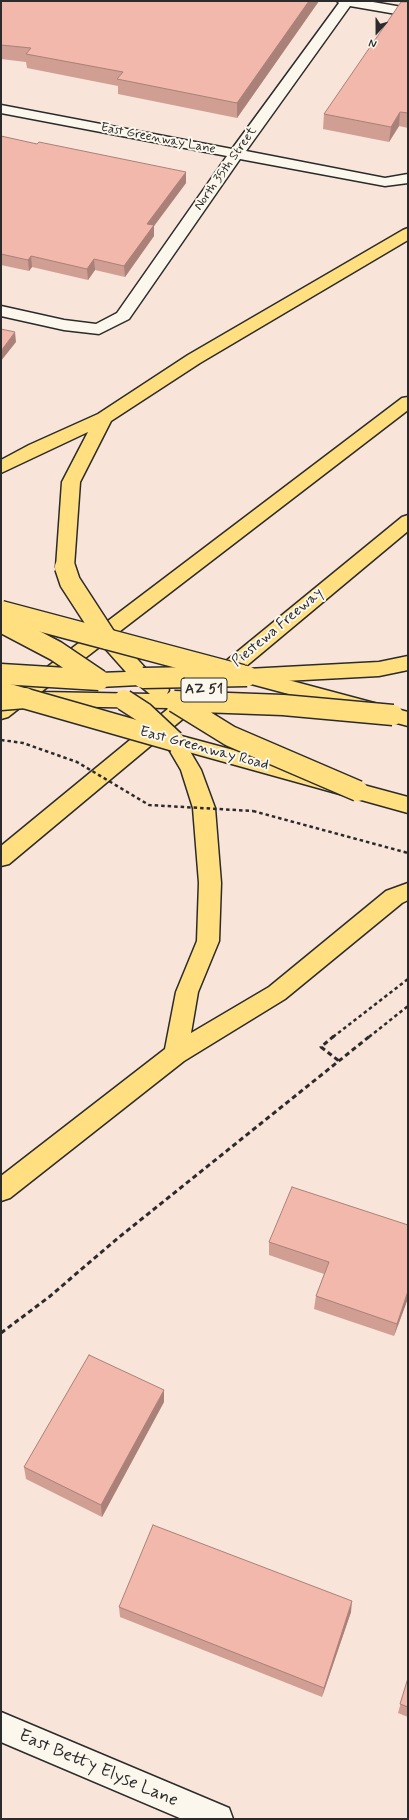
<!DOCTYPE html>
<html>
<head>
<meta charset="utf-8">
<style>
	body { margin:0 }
	#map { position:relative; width:409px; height:1820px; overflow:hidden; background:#f8e4d8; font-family:Mynerve,sans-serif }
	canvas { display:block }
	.frame { position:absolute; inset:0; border:2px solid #2b2b2b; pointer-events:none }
	.north { position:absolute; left:357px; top:12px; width:40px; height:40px; -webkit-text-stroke:3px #fbf7ec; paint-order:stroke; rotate:201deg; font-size:11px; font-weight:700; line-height:16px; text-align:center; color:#2b2b2b }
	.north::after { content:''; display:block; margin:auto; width:14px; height:18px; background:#2b2b2b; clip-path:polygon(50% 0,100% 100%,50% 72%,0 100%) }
</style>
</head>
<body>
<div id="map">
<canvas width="409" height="1820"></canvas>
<div class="frame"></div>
<div class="north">N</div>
</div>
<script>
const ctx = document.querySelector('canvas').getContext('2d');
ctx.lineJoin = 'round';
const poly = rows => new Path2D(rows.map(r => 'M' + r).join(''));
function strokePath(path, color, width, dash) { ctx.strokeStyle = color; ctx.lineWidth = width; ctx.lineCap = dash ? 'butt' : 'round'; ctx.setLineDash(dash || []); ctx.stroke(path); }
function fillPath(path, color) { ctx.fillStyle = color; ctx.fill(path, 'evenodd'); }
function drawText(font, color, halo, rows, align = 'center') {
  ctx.font = font + ' Mynerve,sans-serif'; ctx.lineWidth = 4; ctx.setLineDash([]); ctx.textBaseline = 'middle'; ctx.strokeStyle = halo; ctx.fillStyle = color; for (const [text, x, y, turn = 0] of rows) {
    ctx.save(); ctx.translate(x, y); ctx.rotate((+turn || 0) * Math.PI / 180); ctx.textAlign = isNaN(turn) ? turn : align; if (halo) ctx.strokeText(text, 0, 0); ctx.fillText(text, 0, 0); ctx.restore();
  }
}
const minor = poly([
	[337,1,367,1,408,8,408,16,350,6,246,151,385,178,408,174,408,183,385,186,240,159,129,319,99,334,64,330,1,316,1,306,64,320,96,324,117,313,227,156,1,113,1,105,232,149,339,3,337,1],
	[1,1712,229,1808,233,1819,182,1819,1,1742,1,1712]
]);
const major = poly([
	[247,669,408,712,408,726,240,681,237,676,240,671,247,669],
	[174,734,408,797,408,813,167,746,164,741,167,736,174,734]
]);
const highway = poly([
	[408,228,408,240,200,363,111,421,80,482,74,567,72,571,65,573,58,571,56,567,62,482,88,432,1,473,1,460,29,445,98,414,188,355,403,230,408,228],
	[408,397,408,410,115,635,150,673,166,685,169,690,167,694,174,694,182,697,402,517,408,515,408,531,9,864,1,866,1,846,169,708,34,706,26,703,8,717,1,719,1,702,402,398,408,397],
	[102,645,126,672,99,673,92,675,89,680,92,685,99,687,139,685,150,694,41,692,102,645],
	[408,656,408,670,379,676,247,683,240,681,237,676,240,671,247,669,379,662,408,656],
	[174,734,181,736,201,770,215,808,221,883,219,941,198,992,191,1033,269,987,386,891,408,883,408,900,402,903,285,999,184,1061,10,1198,1,1201,1,1176,165,1049,176,992,197,941,199,883,193,808,181,770,164,741,167,736,174,734]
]);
strokePath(minor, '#2b2b2b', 3);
strokePath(major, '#2b2b2b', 3);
strokePath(highway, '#2b2b2b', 3);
strokePath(poly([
	[253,811,408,853],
	[333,1037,408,979],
	[369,1037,408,1006]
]), '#2b2b2b', 2.5, [3.5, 3]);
strokePath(poly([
	[334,1036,321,1047,339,1061],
	[1,1333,49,1297,118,1238,370,1036]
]), '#2b2b2b', 3, [5, 3.5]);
fillPath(minor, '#fbf7ec');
fillPath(major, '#ffdf80');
fillPath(highway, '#ffdf80');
const majorBridge = poly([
	[1,611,242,675],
	[6,693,174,741]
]);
const highwayBridge = poly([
	[65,567,70,582,107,639],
	[1,622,56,651,99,680],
	[1,674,99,680],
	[143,678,247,676],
	[1,700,25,698],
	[124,700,144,713,174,741],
	[174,701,283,705,393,715],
	[175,702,230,736,358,791]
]);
strokePath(majorBridge, '#2b2b2b', 23, []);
strokePath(highwayBridge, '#2b2b2b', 23, []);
strokePath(poly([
	[1,740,23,743,77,762,149,805,253,811]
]), '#2b2b2b', 2.5, [3.5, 3]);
strokePath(majorBridge, '#ffdf80', 20);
strokePath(highwayBridge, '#ffdf80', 20);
fillPath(poly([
	[1,1,319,1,237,118,118,94,118,86,27,68,26,62,1,59],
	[407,1,408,1,408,128,399,126,389,142,323,129,324,114,406,2],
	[1,136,186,183,154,226,154,236,125,277,95,270,88,280,32,267,29,271,1,265],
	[408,1225,408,1301,407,1301,394,1336,314,1309,316,1296,324,1274,269,1255,269,1242],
	[164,1402,102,1517,26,1479,24,1467],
	[119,1607,351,1612,322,1697,120,1617],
	[408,1678,408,1717,398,1713]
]), '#d09e93');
fillPath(poly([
	[309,1,319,1,237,118,237,103],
	[400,112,399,126,389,142,391,127],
	[186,172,186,183,154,226,154,236,125,277,124,266,147,224],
	[31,256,32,267,29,271,28,260],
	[94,259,95,270,88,280,87,269],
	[15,332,16,342,1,361,1,351],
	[408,1291,407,1301,394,1336,397,1324],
	[164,1390,164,1402,102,1517,101,1505],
	[352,1601,351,1612,322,1697,324,1688]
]), '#a98178');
const building = poly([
	[1,1,309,1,237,103,117,79,123,72,26,54,31,48,1,45,1,1],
	[401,2,408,2,408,113,400,112,391,127,324,114,401,2],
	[1,136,37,144,39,142,186,172,147,224,154,225,124,266,94,259,87,269,31,256,28,260,1,254,1,136],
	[1,329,15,332,1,351,1,329],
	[292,1187,408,1225,408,1291,397,1324,316,1296,329,1262,269,1242,292,1187],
	[89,1355,164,1390,101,1505,24,1467,89,1355],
	[153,1525,352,1601,324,1688,119,1607,153,1525],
	[408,1678,408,1707,400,1704,408,1678]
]);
fillPath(building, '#f2b8ab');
strokePath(building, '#a98178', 1);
drawText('13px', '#2b2b2b', '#fbf7ec', [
	["East Greenway Lane",158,139,11],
	["North 35th Street",226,169,-55]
]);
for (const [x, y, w] of [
	[204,690,46]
]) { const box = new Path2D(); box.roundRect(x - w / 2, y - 12, w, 24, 3); ctx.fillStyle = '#fbf7ec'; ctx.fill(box); strokePath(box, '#2b2b2b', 1); }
drawText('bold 14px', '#2b2b2b', null, [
	["AZ 51",204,690]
]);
drawText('15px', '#2b2b2b', '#fbf7ec', [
	["Piestewa Freeway",278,628,-40],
	["East Greenway Road",204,749,15]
]);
drawText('18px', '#2b2b2b', '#fbf7ec', [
	["East Betty Elyse Lane",98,1769,23]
]);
</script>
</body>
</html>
